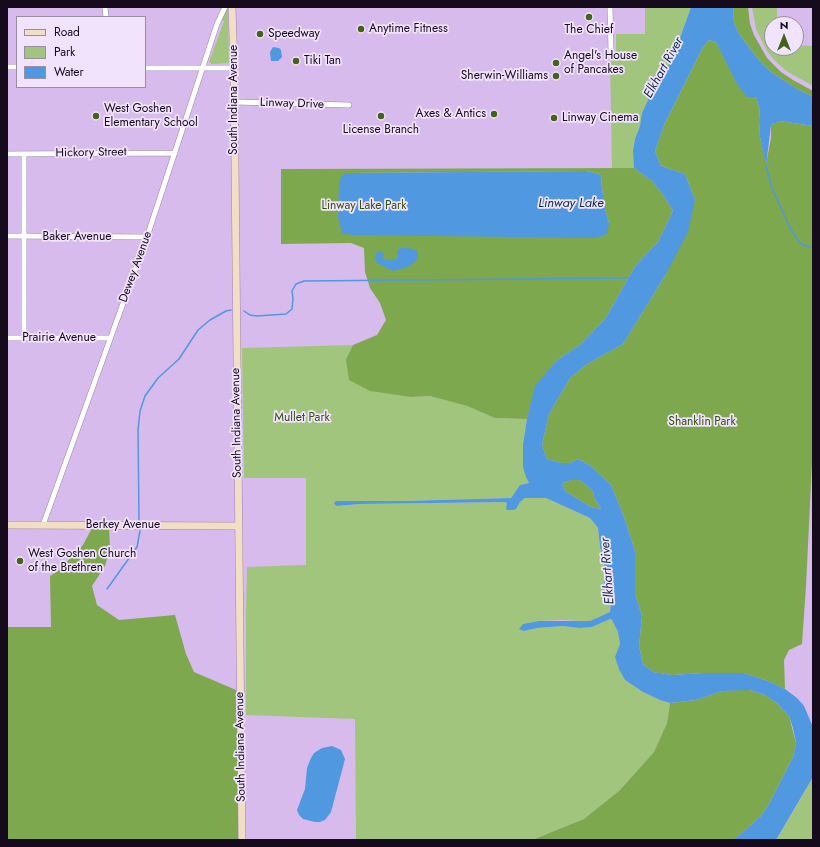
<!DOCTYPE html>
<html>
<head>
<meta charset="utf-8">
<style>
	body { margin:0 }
	#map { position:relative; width:820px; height:847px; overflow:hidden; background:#d7bbed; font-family:Jost,sans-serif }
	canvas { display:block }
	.frame { position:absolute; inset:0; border:8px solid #150b1c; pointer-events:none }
	.legend { position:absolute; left:16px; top:16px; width:130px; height:72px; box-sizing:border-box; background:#f1e3fc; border:1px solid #998da2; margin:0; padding:5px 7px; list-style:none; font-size:12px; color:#150b1c }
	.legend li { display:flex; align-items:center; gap:8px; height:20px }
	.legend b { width:20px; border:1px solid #998da2 }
	.north { position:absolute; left:764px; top:16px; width:40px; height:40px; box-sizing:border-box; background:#f1e3fc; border:1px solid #998da2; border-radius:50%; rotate:0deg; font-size:11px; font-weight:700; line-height:16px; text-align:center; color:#150b1c }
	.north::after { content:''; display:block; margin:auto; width:14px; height:18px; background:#426318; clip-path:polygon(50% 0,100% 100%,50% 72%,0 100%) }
</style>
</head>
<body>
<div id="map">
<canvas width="820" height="847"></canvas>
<div class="frame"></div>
<ul class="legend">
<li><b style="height:5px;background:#f2dec4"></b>Road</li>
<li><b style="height:11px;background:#a1c57d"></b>Park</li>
<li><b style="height:11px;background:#5098e0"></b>Water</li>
</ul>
<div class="north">N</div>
</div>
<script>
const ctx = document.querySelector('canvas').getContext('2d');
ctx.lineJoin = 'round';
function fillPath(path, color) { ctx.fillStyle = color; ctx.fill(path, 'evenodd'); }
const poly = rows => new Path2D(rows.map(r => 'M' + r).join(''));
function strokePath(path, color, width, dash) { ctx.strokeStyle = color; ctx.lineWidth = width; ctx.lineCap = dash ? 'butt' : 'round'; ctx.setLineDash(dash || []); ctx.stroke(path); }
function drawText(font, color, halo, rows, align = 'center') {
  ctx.font = font + ' Jost,sans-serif'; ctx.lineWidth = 3.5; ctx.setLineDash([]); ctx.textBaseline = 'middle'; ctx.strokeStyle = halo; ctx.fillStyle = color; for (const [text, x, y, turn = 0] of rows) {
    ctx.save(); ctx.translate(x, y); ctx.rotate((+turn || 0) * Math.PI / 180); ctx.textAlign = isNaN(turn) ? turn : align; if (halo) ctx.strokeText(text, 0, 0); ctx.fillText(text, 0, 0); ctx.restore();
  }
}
fillPath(poly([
	[645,7,691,7,676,49,666,71,656,83,642,113,640,126,635,139,633,151,634,168,612,168,610,55,616,55,616,34,645,34],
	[752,7,777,7,777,24,772,24,772,48,796,48,796,45,813,46,813,86,788,72,775,61,767,51,756,29],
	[226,9,228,9,229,63,212,64,209,62,224,21,221,20],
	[353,345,346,359,411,397,430,396,467,406,495,418,527,419,523,444,523,467,529,483,520,485,511,498,407,501,345,501,334,503,335,505,337,506,359,504,505,502,516,509,520,502,525,497,546,498,590,518,598,528,600,547,604,558,604,587,611,603,610,612,591,621,580,621,562,620,539,621,523,624,524,631,537,628,563,626,579,628,592,627,609,619,612,620,618,632,620,644,619,648,625,680,643,692,660,700,670,703,667,723,654,752,620,790,584,819,532,840,356,840,355,719,246,715,246,617,247,567,306,565,306,478,244,478,242,348],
	[813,777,813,840,776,840,798,803]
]), '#a1c57d');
fillPath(poly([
	[733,7,748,7,750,24,754,35,767,58,781,72,793,80,813,91,813,97,797,89,771,72,758,59,739,34,734,23],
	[709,40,716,42,721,51,756,97,760,110,759,121,760,137,766,164,771,138,771,125,780,121,813,126,813,442,806,586,802,644,789,650,784,660,785,689,768,681,743,673,703,673,672,675,653,672,643,664,639,646,642,616,635,594,635,551,623,514,611,485,591,466,578,459,570,463,561,463,547,459,542,445,549,414,570,378,587,364,623,344,666,274,695,200,685,174,661,166,655,151,664,125,703,47],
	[634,168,652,181,664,196,673,211,658,242,636,265,605,319,581,344,557,360,536,386,527,419,495,418,467,406,430,396,411,397,370,391,349,380,346,359,353,345,377,335,386,320,380,303,370,288,365,272,364,248,351,243,281,244,281,169],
	[586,171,599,174,601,177,604,206,609,223,346,173],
	[572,480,580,480,593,491,594,497,601,509,591,507,565,491,562,483],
	[92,528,109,528,110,548,105,566,92,586,97,605,119,620,175,615,186,654,194,672,236,690,241,840,7,840,7,627,51,627,50,576,58,571,83,545],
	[736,690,750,690,765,695,778,704,789,716,796,743,793,757,769,804,761,816,734,840,532,840,584,819,620,790,654,752,667,723,670,703,696,700,722,691]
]), '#7da84d');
fillPath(poly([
	[691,7,733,7,734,23,739,34,758,59,771,72,797,89,813,97,813,126,780,121,771,125,766,166,760,137,759,121,760,110,756,97,747,97,737,84,716,42,709,40,703,47,664,125,655,151,661,166,685,174,695,200,688,232,666,274,623,344,587,364,570,378,549,414,542,445,547,459,561,463,570,463,578,459,591,466,611,485,623,514,635,551,635,594,642,616,639,646,643,664,653,672,672,675,703,673,743,673,768,681,785,689,797,698,804,706,813,727,813,777,776,840,734,840,761,816,769,804,793,757,796,743,793,728,789,716,778,704,765,695,750,690,722,691,696,700,687,701,670,703,660,700,643,692,625,680,619,669,615,657,620,644,618,632,612,620,610,619,592,627,579,628,563,626,537,628,524,631,519,629,523,624,539,621,590,621,610,612,611,603,604,587,604,558,600,547,598,528,590,518,546,498,525,498,520,502,516,509,513,510,507,510,506,508,507,503,505,502,359,504,337,506,335,505,334,503,336,501,407,501,511,498,520,485,529,483,526,477,523,467,523,444,527,419,535,386,557,360,581,344,605,319,636,265,658,242,673,211,664,196,652,181,634,168,633,151,635,139,640,126,642,113,656,83,666,71,676,49],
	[572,480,580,480,593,491,594,497,601,509,591,507,565,491,562,483],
	[273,47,279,48,281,50,282,57,278,61,271,61,270,52],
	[586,171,599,174,601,177,604,206,609,223,607,234,596,238,353,235,342,233,338,217,339,184,341,177,346,173],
	[400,248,408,248,416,250,418,255,416,261,410,266,393,271,377,263,375,257,376,253,381,251,384,254,382,258,385,260,395,259,398,258,397,251],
	[332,746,341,750,345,759,331,812,325,820,320,822,315,822,303,819,299,815,297,810,305,789,307,768,311,758,314,753,322,748]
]), '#5098e0');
strokePath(poly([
	[766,166,772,188,790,228,800,243,809,247,813,247],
	[244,311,250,315,257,316,286,314,292,309,293,299,292,291,296,284,304,281,630,278],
	[139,520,138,430,140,411,145,396,158,378,179,359,198,330,210,320,226,311,231,310],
	[107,589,137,547,140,531]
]), '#5098e0', 1.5);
const street = poly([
	[105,7,106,17],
	[610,7,611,51],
	[7,67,17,67],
	[145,68,234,68],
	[234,102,349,105],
	[7,154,175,153],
	[7,236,147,237],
	[7,338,110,338],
	[24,338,24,154],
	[43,525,147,237,217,24,225,7]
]);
const secondary = poly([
	[232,7,234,68,242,840],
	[7,525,239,526]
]);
strokePath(street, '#9e83b2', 6);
strokePath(secondary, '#9e83b2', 8);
strokePath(street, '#fff', 5);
strokePath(secondary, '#f2dec4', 7);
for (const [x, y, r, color] of [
	[589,17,4,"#426318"],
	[361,29,4,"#426318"],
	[260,34,4,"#426318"],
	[296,61,4,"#426318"],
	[556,63,4,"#426318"],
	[556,76,4,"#426318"],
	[494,114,4,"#426318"],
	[96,116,4,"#426318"],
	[381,116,4,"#426318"],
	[554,118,4,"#426318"],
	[20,561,4,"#426318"]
]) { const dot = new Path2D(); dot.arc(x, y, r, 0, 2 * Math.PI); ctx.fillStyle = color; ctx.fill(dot); strokePath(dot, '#f1e3fc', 1.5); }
drawText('12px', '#150b1c', '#f1e3fc', [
	["Anytime Fitness",369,29],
	["The Chief",589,30,"center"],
	["Speedway",268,34],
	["Angel's House",564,56],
	["of Pancakes",564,70],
	["Tiki Tan",304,61],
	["Sherwin-Williams",548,76,"right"],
	["West Goshen",104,109],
	["Elementary School",104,123],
	["Axes & Antics",486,114,"right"],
	["Linway Cinema",562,118],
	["License Branch",381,130,"center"],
	["West Goshen Church",28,554],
	["of the Brethren",28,568]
], 'left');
drawText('12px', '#150b1c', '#f1e3fc', [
	["South Indiana Avenue",234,100,-90],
	["Linway Drive",292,104,2],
	["Hickory Street",91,153,-1],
	["Baker Avenue",77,237],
	["Dewey Avenue",136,267,-70],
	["Prairie Avenue",59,338],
	["South Indiana Avenue",237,423,-91],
	["Berkey Avenue",123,525],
	["South Indiana Avenue",241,747,-91]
]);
drawText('12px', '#355111', '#f1e3fc', [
	["Linway Lake Park",364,206],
	["Mullet Park",302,418],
	["Shanklin Park",702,422]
]);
drawText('italic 13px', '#0e2c49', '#f1e3fc', [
	["Elkhart River",664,68,-61],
	["Linway Lake",571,204],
	["Elkhart River",608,571,-94]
]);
</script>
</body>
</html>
